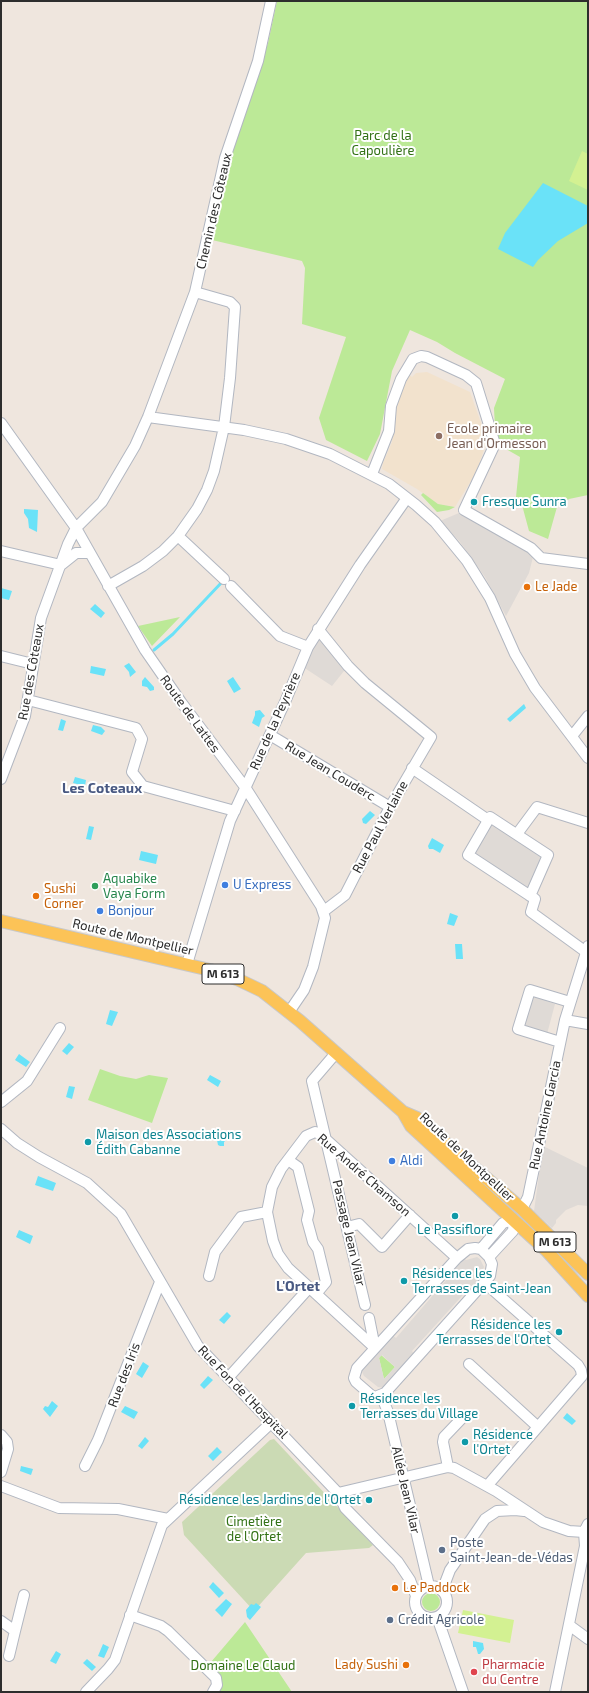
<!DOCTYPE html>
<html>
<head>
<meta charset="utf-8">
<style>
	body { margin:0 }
	#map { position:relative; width:589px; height:1693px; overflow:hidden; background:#efe6de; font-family:"Exo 2",sans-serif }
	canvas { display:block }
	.frame { position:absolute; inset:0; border:2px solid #2d2d2d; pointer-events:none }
</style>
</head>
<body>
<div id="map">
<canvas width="589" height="1693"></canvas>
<div class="frame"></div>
</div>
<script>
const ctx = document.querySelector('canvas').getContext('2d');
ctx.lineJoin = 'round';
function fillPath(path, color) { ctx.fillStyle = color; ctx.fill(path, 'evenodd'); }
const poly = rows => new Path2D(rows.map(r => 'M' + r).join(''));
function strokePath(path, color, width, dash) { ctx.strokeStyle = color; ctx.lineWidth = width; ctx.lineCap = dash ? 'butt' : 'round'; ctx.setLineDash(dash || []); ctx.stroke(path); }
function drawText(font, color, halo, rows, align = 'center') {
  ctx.font = font + ' "Exo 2",sans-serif'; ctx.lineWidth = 4; ctx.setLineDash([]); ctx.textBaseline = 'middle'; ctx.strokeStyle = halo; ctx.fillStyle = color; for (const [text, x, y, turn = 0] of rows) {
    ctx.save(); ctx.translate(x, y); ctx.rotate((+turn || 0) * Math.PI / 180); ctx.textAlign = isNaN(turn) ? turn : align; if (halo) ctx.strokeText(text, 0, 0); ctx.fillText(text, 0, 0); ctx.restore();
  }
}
fillPath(poly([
	[427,372,470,392,487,440,477,471,455,507,438,504,417,489,382,469,383,463,392,442,395,412,400,389,408,374,412,377,416,373]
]), '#f2e2cd');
fillPath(poly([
	[277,1,588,1,588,495,569,499,557,507,548,539,529,531,522,505,516,497,520,457,499,445,495,429,494,408,505,379,455,353,437,342,410,330,392,371,380,434,367,461,326,440,319,418,346,337,302,324,305,268,302,261,212,240,230,156,268,43],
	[423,493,438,504,455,507,449,510,437,512,421,495],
	[180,617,152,646,138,626],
	[100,1069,120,1076,136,1079,149,1075,168,1078,152,1123,88,1100],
	[381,1355,395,1367,384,1379,379,1358],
	'422 1602a9 9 0 1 1 18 0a9 9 0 1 1-18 0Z',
	[245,1622,292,1692,217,1692,219,1677,211,1662]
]), '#bce997');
fillPath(poly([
	[274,1439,373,1545,369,1548,306,1553,254,1611,184,1535,182,1522,270,1440]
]), '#cbdab4');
fillPath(poly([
	[582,151,588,154,588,190,569,181],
	[463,1610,514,1620,510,1643,458,1633]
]), '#d3f192');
fillPath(poly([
	[459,513,464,514,528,551,533,557,529,573,506,616,485,577,460,542,440,521],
	[318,629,348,666,332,686,300,665],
	[490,817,547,858,530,896,469,856],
	[534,996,555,1004,547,1034,523,1027],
	[543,1146,588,1168,588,1206,578,1205,566,1210,556,1220,556,1223,552,1228,534,1211],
	[462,1256,466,1260,477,1257,480,1259,484,1267,481,1273,485,1276,474,1288,471,1286,412,1351,414,1354,384,1388,378,1387,364,1376,361,1370,392,1335,396,1338,454,1271,452,1268],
	[382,1355,395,1367,384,1379,379,1358]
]), '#dfdad6');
fillPath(poly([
	[543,183,588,206,588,223,558,241,538,260,533,267,498,249,505,233],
	[24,509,38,510,37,532,29,528,28,519,24,513],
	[1,588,12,591,9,600,1,598],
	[95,604,105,613,101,618,90,609],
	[129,663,136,672,130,677,129,672,124,666],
	[91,666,106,669,104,676,90,673],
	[145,677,154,687,154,690,150,691,147,687,142,686,142,681],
	[233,677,241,689,234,693,227,681],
	[524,704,526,708,510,722,507,719],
	[260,710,265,716,262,718,259,727,252,723,255,715,255,711],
	[61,719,66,721,63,731,58,730],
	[93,725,101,727,105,731,102,735,91,731],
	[75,777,86,780,85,786,73,783],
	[370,811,375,815,366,824,363,823,362,819],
	[89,826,94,827,91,840,86,839],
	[432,838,444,845,440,853,433,849,429,849,428,846],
	[141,851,158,855,156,864,139,860],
	[450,913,458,916,454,926,447,924],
	[455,944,462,944,463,959,456,959],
	[110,1010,118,1012,112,1026,106,1024],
	[69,1043,74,1047,67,1055,62,1051],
	[19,1054,30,1062,26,1067,15,1060],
	[210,1075,221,1081,218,1087,207,1080],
	[69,1086,75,1087,72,1099,66,1097],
	[225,1133,229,1138,224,1142,224,1146,220,1146,218,1145,217,1140,221,1135],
	[38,1176,56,1183,53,1191,35,1185],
	[19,1230,33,1236,30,1244,16,1237],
	[227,1312,231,1316,224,1324,219,1320],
	[143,1362,149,1366,142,1378,136,1374],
	[208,1376,213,1380,204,1389,200,1385],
	[52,1401,58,1406,50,1417,43,1409,45,1406,48,1407],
	[125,1406,138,1412,134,1419,121,1412],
	[567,1413,576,1421,572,1425,563,1418],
	[145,1437,149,1441,142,1449,138,1446],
	[217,1447,222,1452,213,1461,208,1456],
	[21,1466,33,1469,31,1475,20,1471],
	[213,1582,224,1593,219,1598,209,1587],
	[226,1599,232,1604,222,1617,215,1610],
	[256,1603,261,1607,250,1620,247,1617,246,1610,251,1604,254,1605],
	[473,1641,483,1643,484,1649,480,1654,478,1654,476,1647,473,1647],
	[103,1644,109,1647,104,1658,98,1656],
	[56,1651,61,1654,56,1664,50,1661],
	[87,1659,96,1667,92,1671,83,1663]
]), '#6ae2f8');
strokePath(poly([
	[154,650,173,634,222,582]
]), '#6ae2f8', 3);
const minor = poly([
	[148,417,244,430,286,439,330,454,389,484,416,505,435,522,467,561,490,598,515,654,535,688,588,758],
	[1,423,76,528,145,650,181,702,245,787,321,906,325,918,313,967,304,990,289,1012],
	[372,474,389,431,391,406,401,379,413,359,421,356,427,357,466,375,476,383,494,441,494,446,464,510,531,548,541,558,588,564],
	[178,536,224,579],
	[1,551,61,565,76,553,89,553],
	[108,586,143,566,163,551,178,536,197,509,207,490,214,471,224,427,230,378,235,307,230,302,195,292],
	[231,586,280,636,308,647],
	[318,629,348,666,365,683,431,737,390,807,345,895,324,911],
	[1,656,33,664],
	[28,700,136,728,142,739,132,772,143,786,235,811],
	[270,735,390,807],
	[572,736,588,716],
	[412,768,488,820],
	[1,779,25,716,41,618,68,544,76,528,102,502,135,446,148,417,195,292,225,158,258,61,271,1],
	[517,834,537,807,588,823],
	[530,896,548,855,490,817,468,855,535,899,531,912,586,952],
	[187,964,230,821,285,702,308,647,360,565,407,498],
	[565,1020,588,1024],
	[560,1042,518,1029,530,990,570,1002],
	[336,1053,312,1081,365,1305],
	[1,1102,27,1081,60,1028],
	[1,1129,17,1143,39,1157,87,1183,121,1214,198,1346,338,1493,345,1508,398,1562,410,1580,416,1596],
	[288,1160,298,1167,309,1211,307,1220,313,1242,318,1249,326,1282,316,1294],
	[522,1209,528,1197,565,1020,588,946],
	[347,1227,359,1224,382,1247,410,1215],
	[475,1248,481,1249,489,1257,492,1264,490,1276,385,1393,375,1397,371,1395,356,1382,354,1378,357,1368,457,1258,468,1249,475,1248],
	[481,1249,503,1223,514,1220,513,1231,489,1257],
	[209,1276,215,1252,241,1217,267,1212],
	[485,1283,578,1365,581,1370,582,1376,487,1486],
	[369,1318,375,1348],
	[375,1348,288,1268,278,1254,273,1241,267,1212,272,1187,281,1169,306,1136,315,1132,320,1134,457,1258],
	[469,1364,538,1427],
	[228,1378,309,1288],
	[381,1395,388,1412,429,1586],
	[1,1435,7,1442,8,1449,1,1472],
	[85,1466,98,1440,160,1282],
	[448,1467,443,1442,444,1437,464,1416],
	[1,1486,59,1508,118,1509,168,1519],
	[338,1493,448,1467,454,1468,496,1491,543,1522,569,1531,584,1532],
	'415 1602a16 16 0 1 1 32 0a16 16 0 1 1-32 0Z',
	[442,1591,450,1570,485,1519,497,1511,515,1510,524,1511],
	[130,1615,161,1626,168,1631,216,1678,217,1685,213,1692],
	[437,1617,463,1692],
	[1,1621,15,1631,24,1595],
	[569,1625,588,1639],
	[9,1656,15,1631],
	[86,1692,108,1669,115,1660,162,1525,271,1423],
	[555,1692,585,1546,584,1532,588,1524]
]);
const major = poly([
	[1,921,210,970,237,979,262,991,300,1021,403,1112,411,1126,546,1250,588,1296],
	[403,1112,417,1118,522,1209,588,1274]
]);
strokePath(minor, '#b2b7c1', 12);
strokePath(major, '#c8c8c8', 14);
strokePath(minor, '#fff', 10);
strokePath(major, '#fcc357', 12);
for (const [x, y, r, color] of [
	[439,436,4,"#8d6e63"],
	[474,502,4,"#0f9aa8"],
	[527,587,4,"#e8710a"],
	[225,885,4,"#3f7fe0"],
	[95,886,4,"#2e9e5b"],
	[36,896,4,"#e8710a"],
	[100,911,4,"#3f7fe0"],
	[88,1142,4,"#0f9aa8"],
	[392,1161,4,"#3f7fe0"],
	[455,1216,4,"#0f9aa8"],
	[404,1281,4,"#0f9aa8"],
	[559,1332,4,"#0f9aa8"],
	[352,1406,4,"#0f9aa8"],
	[465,1442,4,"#0f9aa8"],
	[369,1500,4,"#0f9aa8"],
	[442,1550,4,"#5c6f8a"],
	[395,1588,4,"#e8710a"],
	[390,1620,4,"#5c6f8a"],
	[406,1665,4,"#e8710a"],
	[474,1672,4,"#e0444e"]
]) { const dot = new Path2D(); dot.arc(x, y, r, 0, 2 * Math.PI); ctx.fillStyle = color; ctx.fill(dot); strokePath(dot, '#fff', 1.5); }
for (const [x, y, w] of [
	[223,974,42],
	[555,1242,42]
]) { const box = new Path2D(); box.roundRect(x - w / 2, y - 10, w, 20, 3); ctx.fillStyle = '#fff'; ctx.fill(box); strokePath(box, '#2d2d2d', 1); }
drawText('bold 12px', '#2d2d2d', null, [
	["M 613",223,974],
	["M 613",555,1242]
]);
drawText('13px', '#327115', '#fff', [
	["Parc de la",383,136],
	["Capoulière",383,151],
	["Cimetière",254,1522],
	["de l'Ortet",254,1537],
	["Domaine Le Claud",243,1666]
]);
drawText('13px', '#2d2d2d', '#fff', [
	["Chemin des Côteaux",214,211,-77],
	["Rue des Côteaux",31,672,-80],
	["Route de Lattes",190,714,54],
	["Rue de la Peyrière",275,721,-66],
	["Rue Jean Couderc",330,771,31],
	["Rue Paul Verlaine",380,827,-62],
	["Route de Montpellier",133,937,13],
	["Rue Antoine Garcia",545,1115,-78],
	["Route de Montpellier",467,1157,43],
	["Rue André Chamson",364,1175,41],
	["Passage Jean Vilar",349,1233,77],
	["Rue des Iris",124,1375,-69],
	["Rue Fon de l'Hospital",243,1392,46],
	["Allée Jean Vilar",406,1490,77]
]);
drawText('13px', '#785e54', '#fff', [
	["Ecole primaire",447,429],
	["Jean d'Ormesson",447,444]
], 'left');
drawText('13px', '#0d838f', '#fff', [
	["Fresque Sunra",482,502],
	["Maison des Associations",96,1135],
	["Édith Cabanne",96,1150],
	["Le Passiflore",455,1230,"center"],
	["Résidence les",412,1274],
	["Terrasses de Saint-Jean",412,1289],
	["Résidence les",551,1325,"right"],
	["Terrasses de l'Ortet",551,1340,"right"],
	["Résidence les",360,1399],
	["Terrasses du Village",360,1414],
	["Résidence",473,1435],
	["l'Ortet",473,1450],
	["Résidence les Jardins de l'Ortet",361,1500,"right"]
], 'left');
drawText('13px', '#c56008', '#fff', [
	["Le Jade",535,587],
	["Sushi",44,889],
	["Corner",44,904],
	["Le Paddock",403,1588],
	["Lady Sushi",398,1665,"right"]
], 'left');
drawText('13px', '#27864d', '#fff', [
	["Aquabike",103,879],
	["Vaya Form",103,894]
], 'left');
drawText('13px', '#366cbe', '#fff', [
	["U Express",233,885],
	["Bonjour",108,911],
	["Aldi",400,1161]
], 'left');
drawText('13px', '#4e5e75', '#fff', [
	["Poste",450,1543],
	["Saint-Jean-de-Védas",450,1558],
	["Crédit Agricole",398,1620]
], 'left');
drawText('13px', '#be3a42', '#fff', [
	["Pharmacie",482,1665],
	["du Centre",482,1680]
], 'left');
drawText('bold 14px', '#495982', '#fff', [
	["Les Coteaux",102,788],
	["L'Ortet",298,1286]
]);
</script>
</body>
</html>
